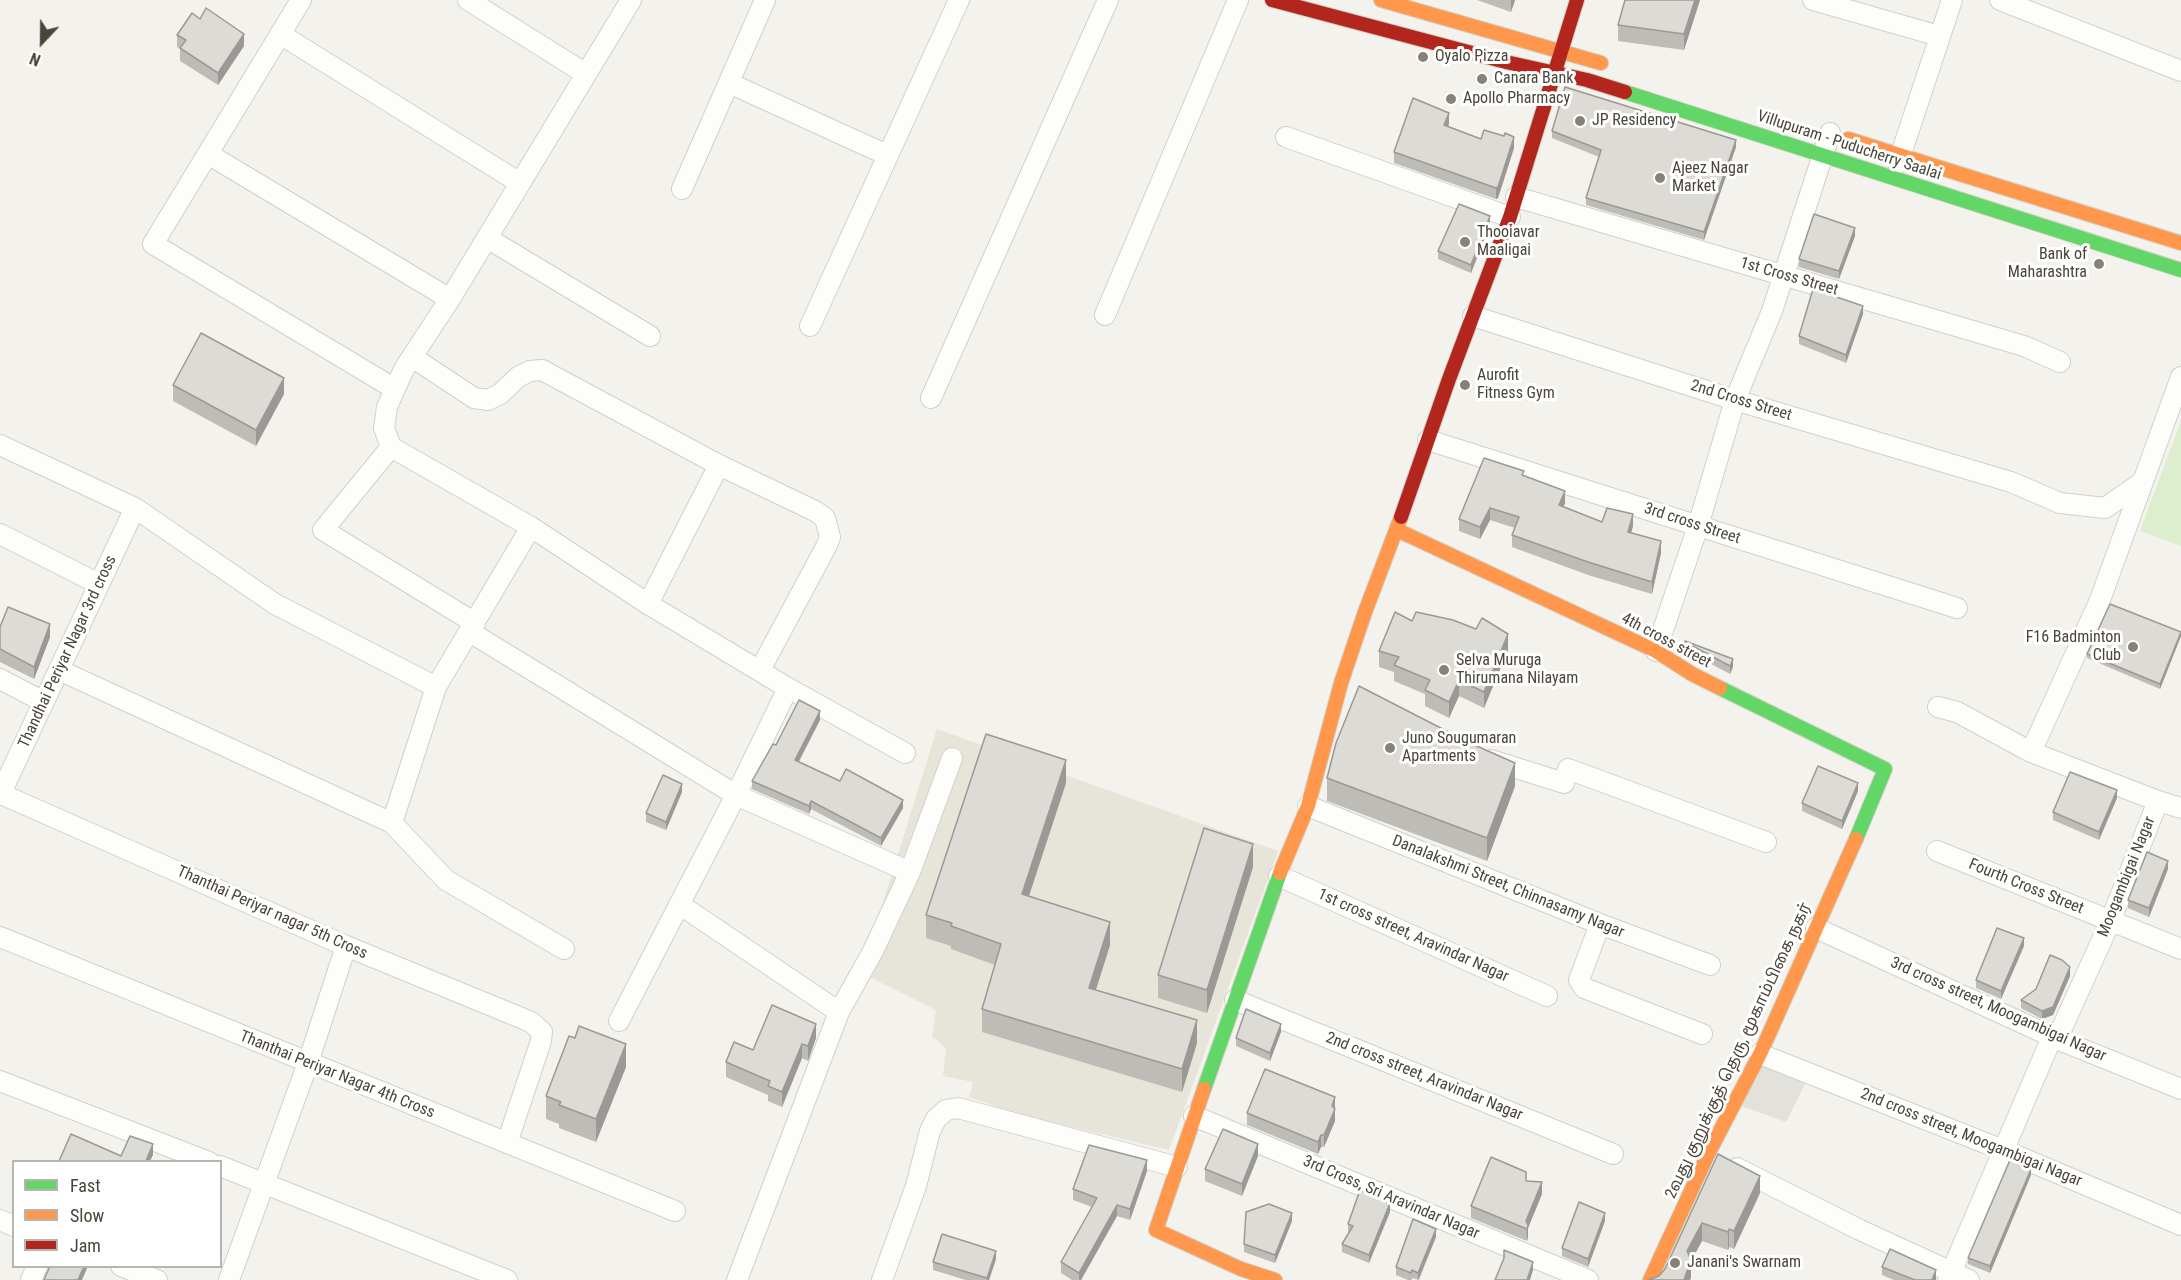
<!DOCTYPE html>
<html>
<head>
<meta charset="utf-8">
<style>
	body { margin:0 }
	#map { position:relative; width:2181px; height:1280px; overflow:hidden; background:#f3f2ed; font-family:"Roboto Condensed",sans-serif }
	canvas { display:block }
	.legend { position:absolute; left:12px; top:1160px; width:210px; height:108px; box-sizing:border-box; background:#fff; border:2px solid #b7b5af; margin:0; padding:8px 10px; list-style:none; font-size:18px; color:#4a4538 }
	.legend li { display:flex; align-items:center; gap:12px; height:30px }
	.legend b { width:30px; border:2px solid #b7b5af }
	.north { position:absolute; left:12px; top:12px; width:60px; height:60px; -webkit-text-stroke:4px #fff; paint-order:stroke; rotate:202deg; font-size:16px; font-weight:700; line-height:24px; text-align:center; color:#4a4538 }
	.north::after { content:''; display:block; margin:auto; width:21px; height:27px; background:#4a4538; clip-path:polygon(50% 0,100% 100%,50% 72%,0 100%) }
</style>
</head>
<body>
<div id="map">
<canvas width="2181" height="1280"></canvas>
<ul class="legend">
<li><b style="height:8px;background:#63d668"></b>Fast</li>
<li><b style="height:8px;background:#ff974d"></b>Slow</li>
<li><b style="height:8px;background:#b3261e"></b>Jam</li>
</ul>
<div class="north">N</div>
</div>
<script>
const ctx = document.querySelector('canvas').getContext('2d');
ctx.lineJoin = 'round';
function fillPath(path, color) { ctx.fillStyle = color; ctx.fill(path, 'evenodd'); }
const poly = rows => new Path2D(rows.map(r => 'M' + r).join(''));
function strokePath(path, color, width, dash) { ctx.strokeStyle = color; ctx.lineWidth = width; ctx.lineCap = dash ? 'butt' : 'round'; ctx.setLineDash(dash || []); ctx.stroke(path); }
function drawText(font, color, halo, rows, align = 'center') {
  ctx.font = font + ' "Roboto Condensed","Noto Sans Tamil",sans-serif'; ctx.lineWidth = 6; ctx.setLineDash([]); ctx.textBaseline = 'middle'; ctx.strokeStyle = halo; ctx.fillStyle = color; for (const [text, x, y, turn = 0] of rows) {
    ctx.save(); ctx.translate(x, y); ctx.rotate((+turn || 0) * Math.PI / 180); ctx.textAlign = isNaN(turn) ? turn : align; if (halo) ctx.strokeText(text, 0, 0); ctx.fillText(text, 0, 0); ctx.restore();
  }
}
fillPath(poly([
	[937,729,1278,851,1169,1150,1021,1115,969,1097,973,1082,943,1076,946,1048,932,1037,936,1010,861,973]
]), '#e7e4da');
fillPath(poly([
	[2181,421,2181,546,2140,531]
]), '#dceecd');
fillPath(poly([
	[1763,1063,1805,1084,1786,1122,1741,1106]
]), '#e2e1dc');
const street = poly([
	[301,0,153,244,395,389],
	[468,0,586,74],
	[1813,0,1939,36],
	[2000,0,2181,71],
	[280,34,520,183],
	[729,83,887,155],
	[1286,137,1510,217],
	[208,154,450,299],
	[1898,163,1952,0],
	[682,189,765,0],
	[1516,197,2024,346,2060,362],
	[487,238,650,336],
	[1105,315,1238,0],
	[1473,316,1735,400,2011,482,2060,503,2105,508,2141,483],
	[810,326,959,0],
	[412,357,474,398,488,400,500,394,518,377,530,371,542,370,719,465,815,511,825,518,830,537,827,545,760,670],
	[931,398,1108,0],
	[1428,440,1957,608],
	[0,445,135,508,275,604,436,687,531,527],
	[391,447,531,527,648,604,788,688,905,753],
	[0,534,99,584],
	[648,604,719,465],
	[475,623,323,530,391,447,384,428,387,407,404,369,450,299,631,0],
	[470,632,736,795,910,872],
	[1656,651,1698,526,1735,400,1772,311,1830,133],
	[59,670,392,823,446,880,564,949],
	[0,679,44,702],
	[1938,707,1957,712,2031,752,2158,801,2181,808],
	[2031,752,2100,600,2181,377],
	[1491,760,1564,783,1568,769,1766,842],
	[1,794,346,946,531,1022,542,1032,541,1041,507,1143],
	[0,795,135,508],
	[1308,806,1600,924,1710,965],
	[392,823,436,687],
	[1937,851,2181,949],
	[1279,876,1547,996],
	[679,904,839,1012,737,1280],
	[1600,924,1579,980,1584,988,1702,1034],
	[1816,928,2057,1039,2181,1089],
	[0,937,675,1211],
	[1235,1000,1613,1154],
	[839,1012,873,951,910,872,952,758],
	[619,1021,736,795,788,688],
	[1760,1054,2003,1150,2181,1225],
	[0,1081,209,1162],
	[1194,1116,1588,1280],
	[220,1166,507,1280],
	[1737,1168,1860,1230,1969,1280],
	[0,1220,14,1226],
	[121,1266,157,1280],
	[31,1280,37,1266],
	[229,1280,308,1063,346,946],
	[882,1280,916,1186,930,1131,936,1119,946,1110,958,1108,1177,1167],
	[1948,1280,2049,1044,2057,1039,2110,922,2158,801]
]);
const fast = poly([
	[1625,92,2181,270],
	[1720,688,1885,769,1856,839],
	[1204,1089,1280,873]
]);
const slow = poly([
	[1381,0,1601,63],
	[1848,139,2181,243],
	[1397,530,1656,651,1692,674,1720,688],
	[1280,873,1308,806,1341,683,1365,612,1401,517],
	[1204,1089,1156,1230,1241,1269,1275,1280],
	[1650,1280,1708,1154,1760,1054,1856,839]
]);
const jam = poly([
	[1272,0,1506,62,1587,80,1625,92],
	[1401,517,1449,379,1510,217,1577,0]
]);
strokePath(street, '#d1d0ca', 22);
strokePath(fast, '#d3d0c4', 16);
strokePath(slow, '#d3d0c4', 16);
strokePath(jam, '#d3d0c4', 16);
strokePath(street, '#fdfdfc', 20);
strokePath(fast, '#63d668', 14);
strokePath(slow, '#ff974d', 14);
strokePath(jam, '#b3261e', 14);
fillPath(poly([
	[1477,0,1515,0,1511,12],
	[1700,0,1684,50,1618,41,1618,25],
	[200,19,244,46,218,85,180,61,180,49,177,47,177,35],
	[1449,124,1448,127,1481,139,1514,148,1498,198,1496,199,1394,163,1394,152],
	[1552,131,1736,147,1704,240,1586,205,1586,198,1599,157,1552,138],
	[1490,225,1471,273,1438,259,1438,251],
	[1855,236,1839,279,1799,267,1799,259],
	[1863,314,1846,363,1799,344,1799,336],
	[173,385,284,394,256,446,173,401],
	[1524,475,1565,503,1563,507,1602,522,1633,526,1631,533,1661,553,1652,594,1588,575,1512,547,1512,535,1515,528,1490,520,1480,539,1459,531,1459,519],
	[1412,621,1508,650,1484,708,1459,696,1449,718,1425,706,1425,694,1394,681,1394,672,1379,667,1379,651],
	[0,627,50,637,34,679,0,662],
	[2181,636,2160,689,2087,658,2087,654],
	[1685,642,1733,667,1730,674,1685,650],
	[820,720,799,762,840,781,903,808,881,846,811,809,809,814,752,789,752,781,776,745],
	[1470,743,1515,786,1487,861,1327,801,1327,778],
	[1066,783,1029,896,1110,945,1096,990,1197,1043,1182,1092,982,1032,982,1009,995,965,951,949,951,946,926,938,926,915],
	[1858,791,1842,829,1802,811,1802,803],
	[682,792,666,830,646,822,646,813],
	[2117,798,2099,840,2053,820,2053,812],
	[1253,867,1207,1013,1158,998,1158,975],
	[2168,869,2149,917,2128,908,2128,900],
	[2024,946,2001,999,1976,988,1976,980],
	[2070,976,2053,1015,2042,1019,2021,1008,2021,1000],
	[1281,1032,1270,1061,1236,1046,1236,1038],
	[816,1038,808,1061,802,1058,782,1107,768,1101,768,1095,726,1077,726,1062,753,1050],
	[626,1067,596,1142,559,1128,559,1124,546,1119,546,1096],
	[1335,1097,1335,1121,1324,1147,1321,1147,1318,1154,1247,1125,1247,1113],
	[1718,1154,1760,1193,1734,1249,1729,1247,1728,1250,1702,1241,1691,1261,1691,1278,1665,1269],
	[1258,1156,1242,1196,1205,1181,1205,1169],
	[1147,1171,1130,1220,1117,1216,1081,1280,1072,1280,1061,1273,1061,1262,1092,1207,1073,1200,1073,1189],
	[2031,1175,1990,1273,1968,1264,1968,1258],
	[1526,1181,1542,1194,1528,1228,1528,1237,1527,1241,1471,1218,1471,1206],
	[1390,1212,1369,1263,1342,1252,1342,1244,1349,1232,1348,1232,1348,1224],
	[1292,1221,1275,1263,1244,1252,1244,1244],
	[1605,1221,1588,1267,1562,1256,1562,1248],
	[1436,1237,1419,1280,1412,1278,1412,1280,1408,1280,1396,1275,1396,1267],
	[996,1259,989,1280,966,1280,933,1270,933,1262],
	[1882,1267,1936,1278,1936,1280,1894,1280,1882,1275]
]), '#bebcb7');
fillPath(poly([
	[1511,0,1515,0,1511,12],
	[1695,0,1700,0,1684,50,1684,34],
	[244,34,244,46,218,85,218,73],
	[1449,113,1449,124,1444,136,1444,125],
	[1514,137,1514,148,1498,198,1496,199,1496,188],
	[1736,140,1736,147,1704,240,1704,232],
	[1490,216,1490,225,1471,273,1471,265],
	[1855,228,1855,236,1839,279,1839,271],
	[1863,306,1863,314,1846,363,1846,355],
	[284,378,284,394,256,446,256,430],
	[1565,491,1565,503,1559,517,1559,505],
	[1490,508,1490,520,1480,539,1480,527],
	[1633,514,1633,526,1628,544,1628,532],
	[1661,541,1661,553,1652,594,1652,582],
	[50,624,50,637,34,679,34,667],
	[2181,632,2181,636,2160,689,2160,684],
	[1508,634,1508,650,1484,708,1484,692],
	[1733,659,1733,667,1730,674,1730,666],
	[1459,680,1459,696,1449,718,1449,702],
	[820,711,820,720,795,768,795,760],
	[1066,760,1066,783,1022,917,1022,894],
	[1515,763,1515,786,1487,861,1487,838],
	[1858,783,1858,791,1842,829,1842,821],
	[682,784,682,792,666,830,666,822],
	[2117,790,2117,798,2099,840,2099,832],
	[903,800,903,808,881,846,881,838],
	[811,801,811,809,809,814,809,806],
	[1253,844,1253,867,1207,1013,1207,990],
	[2168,861,2168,869,2149,917,2149,908],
	[1110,922,1110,945,1089,1011,1089,988],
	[2024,938,2024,946,2001,999,2001,991],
	[2070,967,2070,976,2053,1015,2042,1019,2042,1011],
	[1197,1020,1197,1043,1182,1092,1182,1069],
	[816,1024,816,1038,808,1061,808,1046],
	[1281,1024,1281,1032,1270,1061,1270,1053],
	[626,1044,626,1067,596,1142,596,1119],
	[802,1044,802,1058,782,1107,782,1092],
	[1335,1097,1335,1121,1324,1147,1324,1135,1332,1106],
	[1321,1135,1321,1147,1318,1154,1318,1142],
	[153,1144,153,1155,150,1161,146,1161],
	[1258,1144,1258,1156,1242,1196,1242,1184],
	[1147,1160,1147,1171,1130,1220,1130,1209],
	[2031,1169,2031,1175,1990,1273,1990,1266],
	[1760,1176,1760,1193,1734,1249,1734,1231],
	[1542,1182,1542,1194,1528,1228,1528,1237,1527,1241,1526,1221],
	[1390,1203,1390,1212,1369,1263,1369,1255],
	[1117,1205,1117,1216,1081,1280,1079,1280,1079,1273],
	[1292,1213,1292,1221,1275,1263,1275,1255],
	[1605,1213,1605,1221,1588,1267,1588,1259],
	[1702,1223,1702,1241,1691,1261,1691,1278,1690,1280,1684,1280,1687,1251],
	[1436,1229,1436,1237,1418,1280,1418,1273],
	[1729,1229,1729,1247,1728,1250,1728,1232],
	[996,1251,996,1259,989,1280,987,1280],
	[1533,1262,1533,1270,1530,1280,1527,1280],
	[84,1266,88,1266,82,1280,78,1280],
	[1936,1270,1936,1280,1932,1280]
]), '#9b9995');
const building = poly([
	[1625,0,1695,0,1684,34,1618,25,1625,0],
	[206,8,244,34,218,73,180,48,186,40,177,35,192,13,200,19,206,8],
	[1565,87,1736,140,1704,232,1586,198,1601,150,1552,131,1565,87],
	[1413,98,1449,113,1444,125,1481,139,1484,130,1504,136,1505,133,1514,137,1498,187,1496,188,1394,152,1413,98],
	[1459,204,1490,216,1471,265,1438,251,1459,204],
	[1814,214,1855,228,1839,271,1799,259,1814,214],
	[1813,289,1863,306,1846,355,1799,336,1813,289],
	[201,333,284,378,256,430,173,385,201,333],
	[1484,458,1524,471,1522,475,1565,491,1559,505,1602,522,1607,508,1633,514,1628,532,1661,541,1652,582,1588,562,1512,535,1519,517,1490,508,1480,527,1459,519,1484,458],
	[2110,604,2181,632,2160,684,2087,654,2110,604],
	[8,607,50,624,34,667,0,649,0,627,8,607],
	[1395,612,1412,621,1416,612,1453,620,1476,629,1482,618,1508,634,1484,692,1459,680,1449,702,1425,690,1430,680,1394,665,1399,657,1379,651,1395,612],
	[1685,641,1733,659,1730,666,1685,642,1685,641],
	[1359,686,1470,743,1515,763,1487,838,1327,778,1336,743,1359,686],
	[799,700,820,711,795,760,840,781,846,769,903,800,881,838,811,801,809,806,752,781,773,744,776,745,799,700],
	[986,734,1066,760,1022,894,1110,922,1089,988,1197,1020,1182,1069,982,1009,1001,944,951,926,952,923,926,915,986,734],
	[1818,766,1858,783,1842,821,1802,803,1818,766],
	[2070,772,2117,790,2099,832,2053,812,2070,772],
	[663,775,682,784,666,822,646,813,663,775],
	[1204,828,1253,844,1207,990,1158,975,1204,828],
	[2147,852,2168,861,2149,908,2128,900,2147,852],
	[1997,928,2024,938,2001,991,1976,980,1997,928],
	[2050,955,2062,960,2070,967,2053,1007,2042,1011,2021,1000,2036,989,2050,955],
	[772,1005,816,1024,808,1046,802,1044,782,1092,768,1086,770,1081,726,1062,734,1042,753,1050,772,1005],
	[1246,1009,1281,1024,1270,1053,1236,1038,1246,1009],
	[579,1026,626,1044,596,1119,559,1105,561,1102,546,1096,569,1036,575,1038,579,1026],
	[1265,1069,1335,1097,1332,1106,1335,1109,1324,1135,1321,1135,1318,1142,1247,1113,1265,1069],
	[1223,1129,1258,1144,1242,1184,1205,1169,1223,1129],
	[71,1134,121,1156,130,1136,153,1144,146,1161,59,1161,71,1134],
	[1089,1145,1147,1160,1130,1209,1117,1205,1079,1273,1061,1262,1097,1198,1073,1189,1089,1145],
	[1718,1154,1760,1176,1734,1231,1729,1229,1728,1232,1702,1223,1687,1251,1691,1260,1684,1280,1648,1280,1659,1276,1665,1269,1718,1154],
	[1491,1157,1526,1172,1526,1181,1542,1182,1526,1221,1528,1225,1527,1229,1471,1206,1491,1157],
	[2010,1160,2031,1169,1990,1266,1968,1258,2010,1160],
	[1360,1190,1390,1203,1369,1255,1342,1244,1353,1226,1348,1224,1360,1190],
	[1579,1202,1605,1213,1588,1259,1562,1248,1579,1202],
	[1269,1204,1292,1213,1275,1255,1244,1244,1246,1212,1269,1204],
	[1413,1219,1436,1229,1418,1273,1412,1270,1411,1273,1396,1267,1413,1219],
	[942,1234,996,1251,987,1278,933,1262,942,1234],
	[1890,1249,1936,1270,1932,1280,1915,1280,1882,1267,1890,1249],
	[1504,1250,1533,1262,1527,1280,1495,1280,1504,1258,1504,1250],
	[50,1266,84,1266,78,1280,44,1280,50,1266]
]);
fillPath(building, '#dddbd5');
strokePath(building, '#9b9995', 1.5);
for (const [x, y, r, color] of [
	[1423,57,6,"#858277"],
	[1482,79,6,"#858277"],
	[1451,99,6,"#858277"],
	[1580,121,6,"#858277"],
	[1660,178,6,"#858277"],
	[1465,242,6,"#858277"],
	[2099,264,6,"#858277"],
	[1465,385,6,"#858277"],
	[2133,647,6,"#858277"],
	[1444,670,6,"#858277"],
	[1390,748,6,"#858277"],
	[1675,1263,6,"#858277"]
]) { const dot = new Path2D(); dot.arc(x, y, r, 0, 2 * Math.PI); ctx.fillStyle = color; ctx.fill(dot); strokePath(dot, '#fff', 2); }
drawText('16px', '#4a4538', '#fff', [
	["Oyalo Pizza",1435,57],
	["Canara Bank",1494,79],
	["Apollo Pharmacy",1463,99],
	["JP Residency",1592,121],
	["Ajeez Nagar",1672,169],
	["Market",1672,187],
	["Thooiavar",1477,233],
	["Maaligai",1477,251],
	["Bank of",2087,255,"right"],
	["Maharashtra",2087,273,"right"],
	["Aurofit",1477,376],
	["Fitness Gym",1477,394],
	["F16 Badminton",2121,638,"right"],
	["Club",2121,656,"right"],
	["Selva Muruga",1456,661],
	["Thirumana Nilayam",1456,679],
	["Juno Sougumaran",1402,739],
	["Apartments",1402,757],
	["Janani's Swarnam",1687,1263]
], 'left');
drawText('16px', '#4a4538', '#fff', [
	["Villupuram - Puducherry Saalai",1849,146,18],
	["1st Cross Street",1789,277,16],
	["2nd Cross Street",1741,401,17],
	["3rd cross Street",1692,524,18],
	["4th cross street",1666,641,28],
	["Thandhai Periyar Nagar 3rd cross",68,652,-65],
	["Moogambigai Nagar",2127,877,-68],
	["Danalakshmi Street, Chinnasamy Nagar",1508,887,22],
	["Fourth Cross Street",2026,887,22],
	["Thanthai Periyar nagar 5th Cross",272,913,24],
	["1st cross street, Aravindar Nagar",1413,936,24],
	["3rd cross street, Moogambigai Nagar",1998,1010,24],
	["2வது குறுக்குத் தெரு, மூகாம்பிகை நகர்",1739,1051,-65],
	["Thanthai Periyar Nagar 4th Cross",337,1075,22],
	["2nd cross street, Aravindar Nagar",1424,1077,22],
	["2nd cross street, Moogambigai Nagar",1971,1138,22],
	["3rd Cross, Sri Aravindar Nagar",1391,1198,23]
]);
</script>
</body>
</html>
